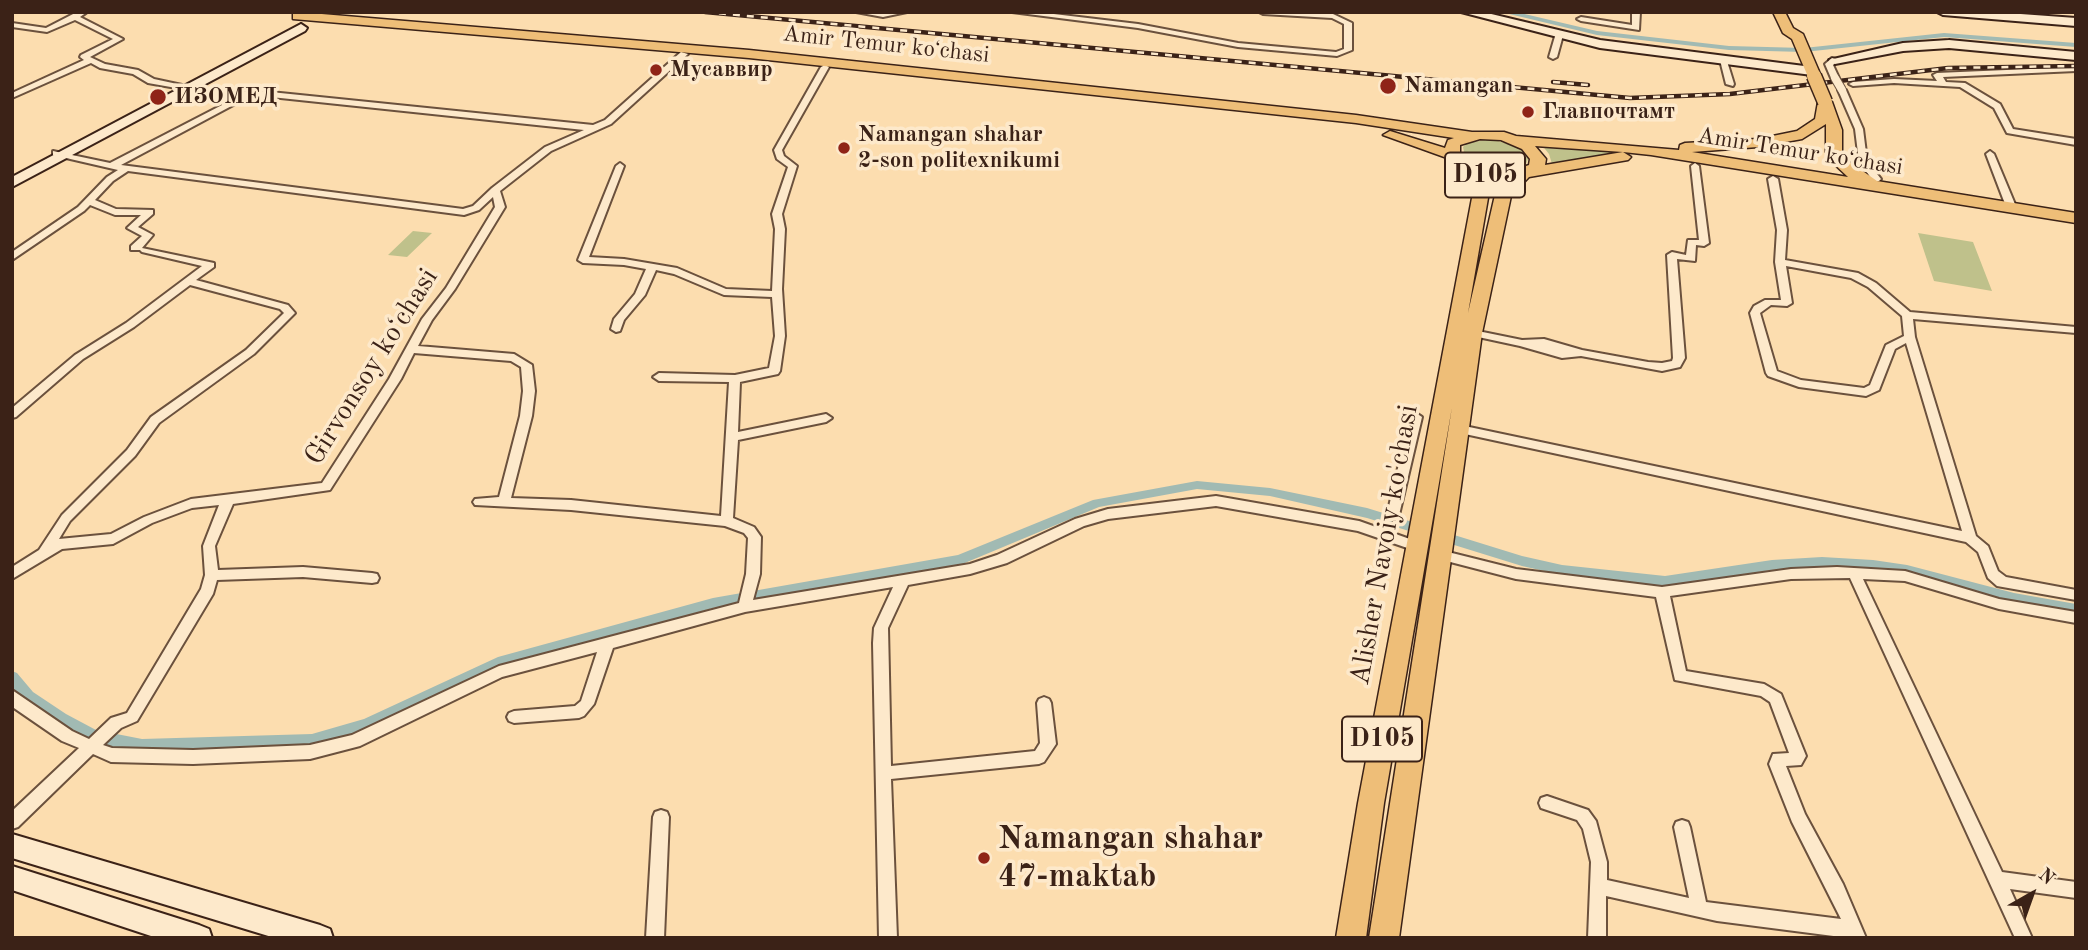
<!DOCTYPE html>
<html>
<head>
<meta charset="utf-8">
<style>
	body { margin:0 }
	#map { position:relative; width:2088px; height:950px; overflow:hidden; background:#fcddaf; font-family:"Old Standard TT",serif }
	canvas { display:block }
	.frame { position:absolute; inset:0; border:14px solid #3b2217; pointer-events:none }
	.north { position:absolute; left:1997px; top:859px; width:70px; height:70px; -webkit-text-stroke:5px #fde9cb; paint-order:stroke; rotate:40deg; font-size:19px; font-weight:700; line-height:28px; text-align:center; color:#3b2217 }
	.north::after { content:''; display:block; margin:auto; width:24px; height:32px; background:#3b2217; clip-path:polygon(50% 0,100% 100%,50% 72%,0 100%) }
</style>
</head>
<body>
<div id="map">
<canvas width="2088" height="950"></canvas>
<div class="frame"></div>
<div class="north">N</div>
</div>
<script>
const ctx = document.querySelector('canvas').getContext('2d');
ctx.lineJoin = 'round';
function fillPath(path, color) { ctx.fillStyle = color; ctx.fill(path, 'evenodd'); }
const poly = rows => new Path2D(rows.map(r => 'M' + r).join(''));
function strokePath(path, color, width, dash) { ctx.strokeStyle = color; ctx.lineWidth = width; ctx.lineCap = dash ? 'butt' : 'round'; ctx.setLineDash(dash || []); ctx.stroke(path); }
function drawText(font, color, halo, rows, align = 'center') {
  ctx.font = font + ' "Old Standard TT",serif'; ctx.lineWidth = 7; ctx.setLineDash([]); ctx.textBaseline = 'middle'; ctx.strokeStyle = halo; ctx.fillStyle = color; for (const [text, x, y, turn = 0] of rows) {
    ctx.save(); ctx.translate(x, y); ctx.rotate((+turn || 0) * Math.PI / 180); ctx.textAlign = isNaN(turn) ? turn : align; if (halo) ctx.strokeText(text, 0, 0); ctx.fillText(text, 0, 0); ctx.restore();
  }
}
fillPath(poly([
	[1492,139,1520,148,1528,159,1526,164,1501,171,1479,167,1465,157,1463,147,1467,143],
	[1541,144,1620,151,1552,164,1549,154],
	[413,231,432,233,407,257,388,255],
	[1918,233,1973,242,1992,291,1934,281]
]), '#bfc18b');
fillPath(poly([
	[1501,12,1516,12,1597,31,1729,46,1804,48,1944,33,2076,43,2076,47,1944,37,1804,52,1729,50,1597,35,1501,12],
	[1197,481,1270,488,1367,508,1522,556,1562,565,1665,576,1772,560,1822,557,1873,560,1907,565,2014,593,2076,604,2076,614,2014,603,1907,575,1873,570,1822,567,1772,570,1665,586,1562,575,1522,566,1367,518,1270,496,1197,489,1099,507,960,565,713,608,501,668,373,729,312,748,142,753,117,749,87,740,56,722,23,700,12,688,12,671,17,673,33,692,66,714,96,730,142,739,312,734,364,719,498,657,713,598,958,555,1093,500,1197,481]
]), '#a1bab3');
const street = poly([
	[77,12,87,12,80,17,123,39,90,57,105,64,138,70,154,79,182,85,182,89,148,83,133,74,100,68,91,63,12,98,12,93,84,60,80,57,81,55,113,39,75,20,47,32,12,27,12,23,46,28,77,12],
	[856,12,883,13,907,12,883,17,856,12],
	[1012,12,1037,12,1138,24,1238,43,1336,52,1344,49,1344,24,1332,18,1263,14,1259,12,1333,14,1352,23,1352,50,1337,56,1238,47,1138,28,1012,12],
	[1632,12,1640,12,1639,30,1581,21,1577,19,1581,17,1632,25,1632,12],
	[1556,33,1563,35,1557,57,1553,59,1549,57,1556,33],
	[681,52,688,54,611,124,551,151,500,191,505,207,455,289,432,320,418,346,514,354,532,365,535,391,532,416,511,498,571,500,721,516,729,382,659,381,653,377,659,373,735,375,769,368,775,336,772,297,724,295,674,274,656,270,645,295,624,320,620,331,616,332,611,329,614,319,635,294,646,269,624,265,583,263,578,260,616,166,620,163,624,166,589,257,624,259,677,268,726,289,772,291,775,229,772,214,788,167,777,159,774,150,821,67,825,65,829,67,782,150,784,156,797,166,782,214,785,229,782,289,785,336,780,371,778,374,740,382,738,432,826,414,832,418,826,422,738,440,733,518,754,527,761,537,760,574,753,600,970,564,997,555,1075,519,1108,509,1216,496,1359,521,1421,543,1422,546,1421,549,1416,551,1358,531,1216,506,1108,519,1084,526,1007,563,970,574,908,585,888,628,891,766,1035,751,1040,743,1037,703,1039,699,1044,697,1049,699,1051,703,1056,744,1044,762,1039,764,891,779,897,938,879,938,873,643,874,628,893,587,745,612,613,648,594,704,584,716,579,718,514,723,509,721,507,717,509,713,514,711,575,706,581,701,597,652,502,677,360,746,310,759,193,764,111,762,93,754,18,827,12,829,12,811,79,748,62,741,14,708,12,690,72,731,89,739,111,718,127,713,201,589,205,575,203,546,219,505,192,508,152,523,113,544,62,549,12,579,12,567,39,550,62,515,127,450,151,417,246,350,284,313,280,309,190,285,134,327,83,359,16,417,12,418,12,408,75,355,126,323,202,266,142,252,140,250,131,250,131,246,142,236,127,228,141,215,115,215,90,205,84,211,12,260,12,252,78,207,107,177,118,170,53,155,53,151,110,163,251,90,593,125,605,120,681,52],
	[252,95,584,130,545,147,492,188,473,206,463,209,121,165,252,95],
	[128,171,464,215,479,210,493,197,495,207,446,288,422,319,389,379,322,483,191,499,144,517,111,534,59,539,70,521,135,456,159,423,254,354,295,313,288,305,196,280,214,267,214,263,142,248,153,235,138,227,153,214,153,210,116,209,95,200,113,181,128,171],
	[414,353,511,361,521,367,523,391,520,416,499,497,475,499,473,502,475,505,571,510,725,526,744,533,748,538,746,574,739,603,499,666,352,735,310,745,193,750,112,748,103,745,121,728,137,721,213,594,217,580,303,577,372,583,377,582,379,578,377,574,372,573,303,567,218,570,215,546,233,504,330,490,401,379,414,353],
	[1719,56,1726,58,1734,84,1733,86,1726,84,1719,56],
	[1832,58,1839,60,1833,65,1839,78,1835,80,1831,78,1825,64,1832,58],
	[2076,67,2076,71,1943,77,1946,82,1965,83,2000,104,2013,129,2076,139,2076,145,2007,133,1994,108,1960,87,1894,83,1853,86,1849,84,1853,82,1894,79,1937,81,1933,75,1937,73,2076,67],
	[1839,88,1846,90,1863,129,1867,161,1881,179,1879,181,1873,181,1859,161,1855,129,1838,90,1839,88],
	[1990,151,1994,154,2017,209,2015,211,2009,211,2007,209,1986,154,1990,151],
	[1695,163,1699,166,1709,243,1704,246,1696,245,1695,261,1677,259,1685,358,1680,367,1662,371,1581,356,1562,358,1520,346,1469,335,1468,333,1473,330,1522,340,1544,339,1582,350,1648,362,1662,363,1672,361,1673,358,1667,255,1672,252,1686,255,1688,240,1699,240,1691,166,1695,163],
	[1773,176,1778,179,1787,230,1785,260,1858,273,1876,283,1910,312,2076,327,2076,333,1913,319,1915,337,1976,536,1988,546,1998,571,2006,577,2076,590,2076,600,1997,586,1988,578,1978,552,1966,542,1451,431,1449,428,1455,424,1962,531,1906,343,1895,349,1879,390,1866,396,1799,387,1768,376,1766,373,1750,313,1754,306,1765,300,1781,300,1775,262,1777,230,1768,179,1773,176],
	[1786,266,1851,278,1868,287,1902,316,1904,336,1886,345,1870,385,1864,388,1801,380,1777,371,1760,313,1771,305,1787,306,1792,303,1786,266],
	[1416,413,1422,417,1399,515,1397,518,1393,520,1389,518,1387,515,1410,417,1416,413],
	[1440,550,1516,569,1662,587,1791,569,1837,567,1905,571,1999,599,2076,612,2076,623,1999,609,1905,581,1863,579,2002,872,2076,882,2076,898,2010,889,2032,938,2015,938,1850,578,1791,579,1670,596,1686,671,1764,684,1781,694,1806,756,1801,765,1786,766,1805,814,1843,884,1866,938,1849,938,1717,921,1606,896,1606,938,1588,938,1591,862,1583,829,1577,820,1541,808,1539,803,1541,798,1547,796,1588,810,1596,821,1607,862,1607,880,1689,898,1674,827,1676,822,1682,820,1688,822,1690,827,1706,902,1841,919,1792,822,1769,764,1773,754,1789,753,1770,702,1761,696,1675,680,1656,597,1516,579,1435,558,1433,555,1435,552,1440,550],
	[661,810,667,812,669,817,664,938,646,938,653,817,655,812,661,810]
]);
const secondary = poly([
	[1461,12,1483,12,1600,40,1812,67,1818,71,1812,75,1600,48,1461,12],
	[1937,12,1993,12,2076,18,2076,26,1943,15,1937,12],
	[301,24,307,28,305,31,12,187,12,177,301,24],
	[1949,40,2076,52,2076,60,1949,48,1903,51,1835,64,1829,60,1903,43,1949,40],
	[12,834,320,925,330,929,333,938,275,938,12,858,12,834],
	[12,866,199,925,209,929,212,938,157,938,12,890,12,866]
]);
const primary = poly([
	[298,12,749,50,1356,115,1472,132,1504,132,1516,136,1679,150,1680,145,1685,143,1758,139,1797,131,1815,119,1818,102,1825,98,1832,102,1842,130,1842,152,1844,158,1877,181,2076,213,2076,223,1651,155,1623,152,1631,157,1628,160,1529,177,1511,196,1482,333,1399,938,1369,938,1452,407,1384,803,1366,938,1336,938,1358,803,1472,198,1470,184,1447,158,1383,135,1390,131,1445,148,1448,140,1454,138,1356,123,749,58,293,19,293,13,298,12],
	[1826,124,1826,152,1833,163,1848,177,1692,152,1758,147,1802,139,1826,124],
	[1480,139,1501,140,1522,149,1530,159,1529,165,1509,172,1488,171,1470,164,1460,154,1460,145,1480,139],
	[1535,146,1623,152,1545,165,1546,159,1535,146],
	[1482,179,1508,182,1495,195,1468,313,1488,198,1482,179],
	[1773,12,1785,12,1793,28,1803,34,1821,76,1819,79,1809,79,1792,39,1783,33,1773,12]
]);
strokePath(street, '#6b513d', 4);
strokePath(secondary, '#3b2217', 4);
strokePath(primary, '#3b2217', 3);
fillPath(street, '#fde9cb');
fillPath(secondary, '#fde9cb');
fillPath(primary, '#eebe78');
const rail = poly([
	[705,12,1630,98,1730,94,1948,68,2076,66],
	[1553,82,1588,85]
]);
strokePath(rail, '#3b2217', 4.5);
strokePath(rail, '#fde9cb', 2.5, [7]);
const streetBridge = poly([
	[1835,78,1842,90]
]);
const primaryBridge = poly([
	[1814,76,1825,102]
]);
strokePath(streetBridge, '#6b513d', 10, []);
strokePath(primaryBridge, '#3b2217', 17, []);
strokePath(streetBridge, '#fde9cb', 8);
strokePath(primaryBridge, '#eebe78', 14);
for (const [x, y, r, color] of [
	[656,70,7,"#8f2418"],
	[1388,86,9,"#8f2418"],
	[158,97,9,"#8f2418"],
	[1528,112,7,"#8f2418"],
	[844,148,7,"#8f2418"],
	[984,858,7,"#8f2418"]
]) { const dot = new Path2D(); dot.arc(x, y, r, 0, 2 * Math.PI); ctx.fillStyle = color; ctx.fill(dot); strokePath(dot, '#fde9cb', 2.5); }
drawText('23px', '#3b2217', '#fde9cb', [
	["Amir Temur koʻchasi",886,45,6],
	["Amir Temur koʻchasi",1800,152,9]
]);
drawText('bold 23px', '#3b2217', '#fde9cb', [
	["Мусаввир",670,70],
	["Namangan",1404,86],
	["ИЗОМЕД",174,97],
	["Главпочтамт",1542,112],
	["Namangan shahar",858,135],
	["2-son politexnikumi",858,161]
], 'left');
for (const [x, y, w] of [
	[1485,175,80],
	[1382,739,80]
]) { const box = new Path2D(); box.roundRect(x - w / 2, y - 22.5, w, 45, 5); ctx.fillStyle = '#fde9cb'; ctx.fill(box); strokePath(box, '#3b2217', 2); }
drawText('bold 26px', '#3b2217', null, [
	["D105",1485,175],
	["D105",1382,739]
]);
drawText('28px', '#3b2217', '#fde9cb', [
	["Girvonsoy koʻchasi",372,367,-58],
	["Alisher Navoiy ko'chasi",1385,545,-80]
]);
drawText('bold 33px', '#3b2217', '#fde9cb', [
	["Namangan shahar",998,839],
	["47-maktab",998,877]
], 'left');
</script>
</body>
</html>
